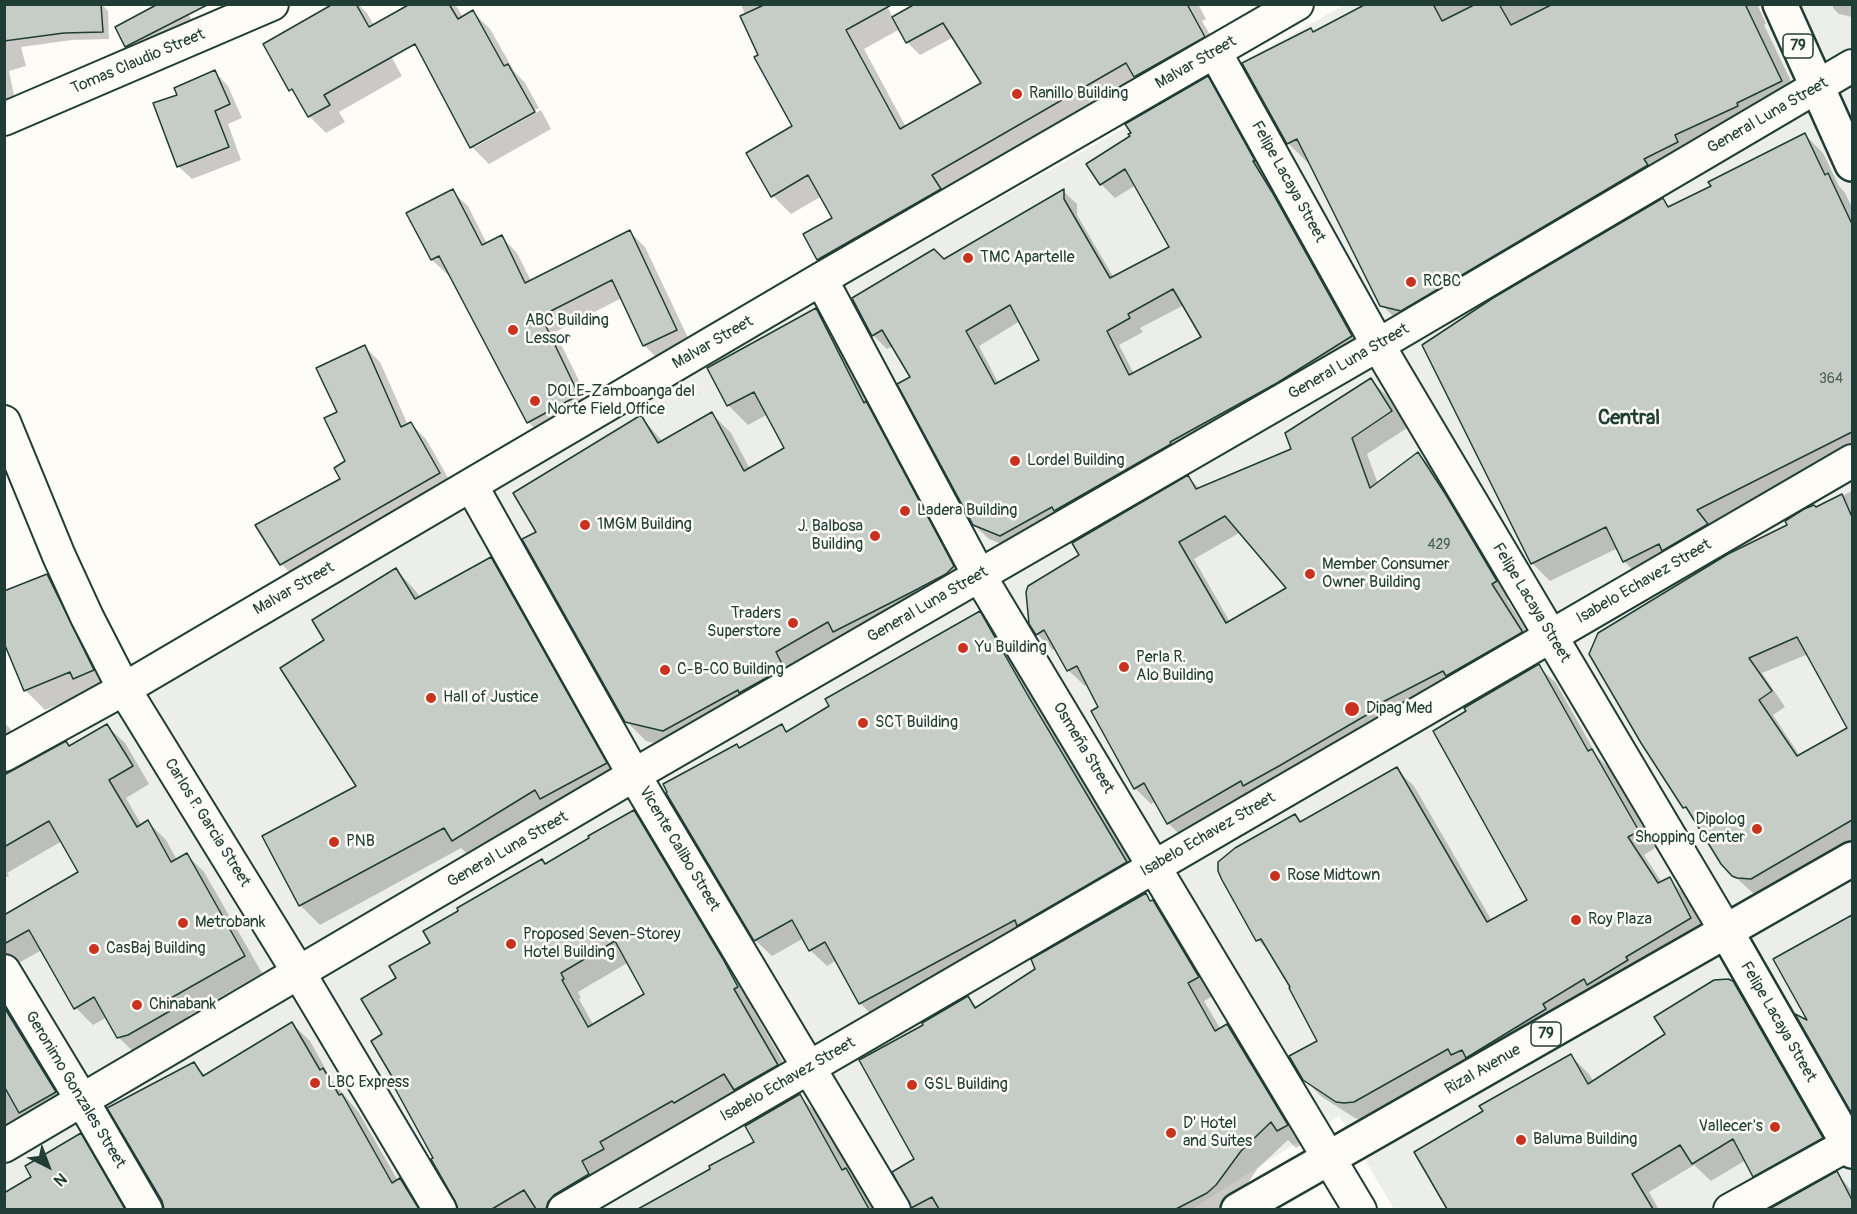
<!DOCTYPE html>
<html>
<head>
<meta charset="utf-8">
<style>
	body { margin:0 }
	#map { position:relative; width:1857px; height:1214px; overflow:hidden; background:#fdfcf7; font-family:Pangolin,sans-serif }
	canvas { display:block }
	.frame { position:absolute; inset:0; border:6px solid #1f3d34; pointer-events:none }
	.north { position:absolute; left:18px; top:1136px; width:60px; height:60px; -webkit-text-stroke:4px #fdfcf7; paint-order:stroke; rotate:138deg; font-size:16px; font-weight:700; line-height:24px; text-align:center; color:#1f3d34 }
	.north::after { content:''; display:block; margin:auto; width:21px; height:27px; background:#1f3d34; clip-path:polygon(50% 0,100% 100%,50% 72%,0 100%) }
</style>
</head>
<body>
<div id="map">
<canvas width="1857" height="1214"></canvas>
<div class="frame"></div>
<div class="north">N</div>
</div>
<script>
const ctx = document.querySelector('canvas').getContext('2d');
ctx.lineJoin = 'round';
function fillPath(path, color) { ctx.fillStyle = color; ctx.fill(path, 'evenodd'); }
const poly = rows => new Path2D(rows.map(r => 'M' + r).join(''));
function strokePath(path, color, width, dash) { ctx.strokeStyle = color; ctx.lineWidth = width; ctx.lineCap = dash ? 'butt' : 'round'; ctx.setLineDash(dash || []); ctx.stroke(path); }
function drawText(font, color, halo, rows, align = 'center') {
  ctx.font = font + ' Pangolin,sans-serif'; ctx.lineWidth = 5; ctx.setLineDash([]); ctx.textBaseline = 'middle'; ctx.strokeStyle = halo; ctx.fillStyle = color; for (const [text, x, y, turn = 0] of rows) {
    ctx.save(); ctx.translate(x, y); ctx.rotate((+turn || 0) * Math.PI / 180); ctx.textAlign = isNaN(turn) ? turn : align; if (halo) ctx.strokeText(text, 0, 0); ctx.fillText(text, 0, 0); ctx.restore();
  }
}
fillPath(poly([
	[1344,5,1852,5,1852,1209,1394,1209,1339,1116,1192,1209,5,1209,4,779,845,285]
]), '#eceee9');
fillPath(poly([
	[4,4,102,4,108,11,109,39,72,40,21,47,26,66,9,71,15,100,4,103],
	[235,4,301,4,285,7],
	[336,4,358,4,367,13,402,76,339,112,345,122,326,133,309,116,299,98,291,90],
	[413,4,455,4,463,17,473,12,490,29,514,71,525,83,539,108,475,143,475,147,541,110,551,129,489,164,472,147],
	[741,4,886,4,893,18,950,4,1198,4,1206,19,1202,21,1222,55,837,278,818,260,805,235,834,219,822,196,791,214,773,196,794,126,760,55],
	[900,29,907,42,920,55,954,37,983,83,906,127,864,49],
	[1360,4,1757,4,1766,24,1764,25,1800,100,1401,324,1382,305,1309,161,1307,162,1288,143,1314,33,1362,8],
	[1833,4,1852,4,1852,17,1839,14,1833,8],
	[187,11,197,31,140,60,127,46,117,27],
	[215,72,228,86,242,118,228,124,241,160,192,179,178,166,179,95],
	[1208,78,1222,92,1268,175,1266,176,1286,208,1365,350,1015,549,989,539,974,525,912,377,893,346,887,349,873,335,944,260,1063,191,1077,204,1077,215,1114,278,1171,248,1136,185,1115,198,1101,184,1132,137],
	[1184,305,1203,338,1134,374,1119,345,1143,332,1140,328],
	[1020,321,1041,360,999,384,979,346],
	[1805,135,1823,153,1839,186,1845,193,1852,207,1852,459,1642,579,1624,561,1618,548,1550,581,1532,563,1424,346,1663,200,1671,208,1713,187],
	[452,191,468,206,487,244,502,237,517,253,531,281,630,232,645,247,692,346,660,361,644,345,622,298,555,332,594,411,544,438,528,422,450,274,448,275,432,260,408,213],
	[816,310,835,329,972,586,683,750,646,741,626,721,538,532,641,417,663,442,712,414,731,433,750,469,786,448,768,414,748,425,728,405,709,369],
	[365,347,380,362,408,425,411,424,426,439,455,490,297,579,281,564,343,479,346,462,339,413],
	[1371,380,1387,396,1407,428,1367,454,1378,484,1418,454,1434,470,1512,598,1507,600,1537,647,1184,839,1168,823,1156,801,1151,804,1135,788,1100,707,1088,684,1085,686,1068,670,1056,648,1053,650,1037,634,1081,556,1188,477,1200,489,1292,450],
	[1241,532,1289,589,1230,622,1194,559],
	[1852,491,1852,843,1767,893,1753,893,1733,875,1695,817,1685,808,1642,742,1789,525,1816,509],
	[1808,654,1849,728,1800,756,1773,715,1785,707,1762,673],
	[490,559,510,578,625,783,473,859,461,848,320,925,300,905,358,787,326,640,396,570,415,590,420,597],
	[47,576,67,596,113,690,89,692,45,710,25,690],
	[980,613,996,629,1142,878,876,1019,860,1003,837,960,827,966,810,950,804,938,772,956,755,940,740,749,782,726,788,732],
	[1538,666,1556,683,1597,756,1609,768,1655,848,1644,855,1662,883,1669,879,1686,896,1707,936,1363,1120,1355,1118,1322,1097,1304,1079,1319,1042,1292,988,1273,956,1258,940,1223,880,1295,816,1301,822,1396,769,1414,786,1492,921,1529,900],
	[4,723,10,728,20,753,4,769],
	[107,726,125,743,149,784,126,798,142,826,148,822,166,840,177,860,187,855,204,872,262,973,188,1016,193,1025,136,1054,118,1037,107,1017,93,1025,76,1008,42,950,4,971,4,916,80,873,62,841,7,873,9,876,4,878,4,774,70,747],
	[634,812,652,830,755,1005,752,1008,795,1083,691,1118,617,1160,621,1167,578,1210,459,1210,457,1201,396,1081,384,1035,398,979,432,943,542,860,546,865],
	[629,962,646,994,594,1026,579,999,581,998,578,992],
	[1145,895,1170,919,1215,995,1204,1001,1221,1030,1227,1026,1244,1043,1304,1143,1296,1148,1288,1140,1258,1168,1237,1199,1225,1210,916,1210,913,1207,925,1026,968,998,978,1008],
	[1852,917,1852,1111,1799,1018,1811,1024,1775,960],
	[1732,983,1751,1001,1840,1156,1772,1193,1754,1176,1746,1160,1711,1181,1694,1165,1649,1192,1659,1210,1449,1210,1416,1152,1485,1112,1571,1056,1589,1074,1594,1082,1667,1034],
	[4,997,72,1110,4,1150],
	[292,1024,310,1041,331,1079,359,1113,398,1181,400,1180,417,1197,424,1210,165,1210,163,1201,194,1064,206,1076],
	[800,1096,818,1115,852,1175,864,1188,879,1210,668,1210,662,1198,756,1143],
	[80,1135,98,1153,131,1210,4,1210,4,1195,33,1178],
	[1837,1173,1852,1191,1852,1210,1771,1210]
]), '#0003');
const building = poly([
	[4,4,101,4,103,32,64,33,4,41,4,4],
	[158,4,209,4,125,47,115,27,158,4],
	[333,4,356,4,369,27,410,4,449,4,458,19,473,10,504,66,508,64,535,112,470,148,415,44,324,95,330,105,308,117,292,89,289,91,263,44,333,4],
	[766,4,893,4,846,30,900,129,981,83,943,23,906,43,892,17,915,4,1187,4,1205,37,1134,77,1126,63,932,175,941,189,817,260,803,234,832,218,808,175,771,197,746,153,792,126,754,57,758,55,740,16,766,4],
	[1366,4,1433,4,1442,21,1476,4,1499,4,1511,25,1553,4,1745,4,1782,81,1737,103,1738,106,1675,135,1678,142,1644,159,1648,165,1401,311,1380,306,1297,139,1287,144,1242,63,1311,28,1313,32,1366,4],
	[215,70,230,104,215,111,229,147,177,167,153,103,177,95,174,88,215,70],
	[1208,76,1255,161,1253,161,1272,192,1352,336,1277,383,1170,442,1171,444,1054,511,1052,507,1000,536,973,525,897,384,910,377,882,330,872,336,852,298,934,249,944,259,1064,189,1064,199,1110,278,1169,247,1125,169,1100,185,1086,164,1130,136,1128,134,1131,133,1125,124,1208,76],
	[1173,289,1201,337,1129,375,1107,331,1130,318,1128,314,1173,289],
	[1010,305,1039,360,995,384,966,331,1010,305],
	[1805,133,1825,175,1828,173,1852,224,1852,432,1697,510,1708,524,1662,551,1659,544,1623,562,1606,527,1531,564,1422,345,1493,298,1663,198,1668,207,1711,186,1708,182,1805,133],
	[453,189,482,245,502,235,525,283,630,230,677,330,643,346,612,280,541,316,579,395,527,423,439,256,431,260,406,213,453,189],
	[816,308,864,403,866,401,954,566,946,574,910,593,833,632,828,622,776,652,784,668,739,693,738,690,663,731,625,722,522,539,536,532,513,493,641,415,658,443,712,412,744,471,784,448,754,392,727,406,707,368,816,308],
	[365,345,401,427,411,422,440,473,280,565,255,525,340,479,334,468,345,461,324,418,337,412,316,368,365,345],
	[1371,378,1392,411,1352,438,1370,488,1418,452,1446,495,1497,581,1492,584,1522,631,1521,633,1446,676,1443,671,1373,707,1375,710,1279,766,1243,786,1241,781,1167,824,1144,783,1134,789,1091,711,1098,707,1077,666,1067,671,1044,630,1036,635,1029,624,1026,592,1028,586,1079,555,1072,543,1188,475,1196,489,1291,449,1285,433,1371,378],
	[1225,516,1286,588,1226,623,1179,542,1225,516],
	[1842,494,1852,517,1852,820,1751,879,1737,878,1732,876,1721,864,1686,807,1683,808,1641,743,1589,654,1598,633,1728,554,1787,525,1785,521,1804,509,1814,505,1816,507,1842,494],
	[1797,637,1847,728,1797,756,1759,700,1772,691,1749,658,1797,637],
	[491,557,607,763,540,799,535,790,452,841,444,828,299,906,262,836,356,786,280,668,324,640,312,620,396,568,415,599,491,557],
	[47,574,94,670,73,679,70,672,24,691,4,643,4,591,47,574],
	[980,611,1027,694,1127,862,1017,926,1015,920,859,1004,825,942,809,951,792,920,754,941,666,793,667,792,663,784,737,744,739,748,782,724,786,732,829,706,825,699,980,611],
	[1539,664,1588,751,1592,749,1639,831,1628,837,1658,883,1670,877,1691,918,1626,957,1628,960,1587,985,1584,979,1543,1004,1546,1009,1466,1058,1462,1050,1451,1055,1448,1049,1354,1102,1344,1103,1336,1102,1303,1080,1289,1056,1317,1041,1289,988,1290,987,1261,939,1256,941,1222,880,1218,871,1218,862,1235,848,1295,814,1300,822,1397,767,1487,922,1527,900,1433,731,1466,711,1464,708,1539,664],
	[107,724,133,766,109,780,137,827,148,820,171,862,187,853,245,956,171,998,177,1007,128,1035,117,1038,94,997,74,1009,29,930,4,944,4,915,78,872,49,821,4,847,4,775,66,741,69,746,107,724],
	[634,810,723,959,738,987,734,989,778,1065,734,1090,724,1074,674,1103,672,1101,600,1142,604,1149,582,1161,589,1174,554,1195,548,1202,546,1209,536,1209,524,1190,492,1209,458,1209,455,1201,431,1159,433,1158,391,1081,394,1080,371,1041,382,1034,361,999,396,978,389,966,430,943,423,931,458,911,457,908,542,859,545,864,589,838,588,836,634,810],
	[615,941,644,994,588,1027,562,980,564,979,561,973,615,941],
	[1146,893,1150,901,1153,900,1199,977,1188,983,1215,1031,1227,1024,1288,1125,1277,1131,1271,1122,1241,1151,1216,1185,1207,1193,1176,1209,939,1209,932,1197,911,1208,892,1172,914,1159,859,1060,923,1025,922,1023,968,996,975,1008,1035,969,1031,959,1146,893],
	[1852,915,1852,1114,1795,1014,1807,1020,1773,959,1852,915],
	[1728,979,1733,981,1823,1138,1753,1177,1733,1139,1692,1164,1680,1145,1632,1174,1653,1209,1447,1209,1414,1152,1483,1111,1479,1106,1571,1054,1588,1084,1665,1034,1654,1017,1714,980,1728,979],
	[4,1007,56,1092,19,1113,4,1086,4,1007],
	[292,1022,320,1070,323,1068,339,1095,342,1094,392,1183,400,1178,419,1209,164,1209,162,1201,107,1108,194,1062,203,1076,292,1022],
	[800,1094,842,1170,846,1168,869,1209,638,1209,710,1169,709,1166,754,1142,745,1126,800,1094],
	[81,1133,125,1209,4,1209,4,1193,31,1177,25,1166,81,1133],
	[1837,1171,1852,1200,1852,1209,1772,1209,1771,1208,1837,1171]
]);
fillPath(building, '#c6cdc7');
strokePath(building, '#1f3d34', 1.5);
const minor = poly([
	[1215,52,1378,345,1726,931],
	[4,119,272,4],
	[821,279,979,575,1360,1210],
	[4,422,59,556,87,617,124,689,299,973,440,1210],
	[471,485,634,775,894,1210],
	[4,755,124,689,821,279,1297,4],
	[4,971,82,1100,146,1210],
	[4,1146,634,775,1378,345,1852,66],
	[564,1210,1852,461],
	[1730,1210,1849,1144]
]);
const major = poly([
	[1780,4,1852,164],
	[1726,931,1852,1151],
	[1238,1210,1852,859]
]);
strokePath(minor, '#1f3d34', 36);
strokePath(major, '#1f3d34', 38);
strokePath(minor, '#fdfcf7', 32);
strokePath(major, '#fdfcf7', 33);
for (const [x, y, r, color] of [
	[1017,94,6,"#c8321e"],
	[968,258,6,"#c8321e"],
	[1411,282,6,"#c8321e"],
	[513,330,6,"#c8321e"],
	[535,401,6,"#c8321e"],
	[1015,461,6,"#c8321e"],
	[905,511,6,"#c8321e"],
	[585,525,6,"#c8321e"],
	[875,536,6,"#c8321e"],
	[1310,574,6,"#c8321e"],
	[793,623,6,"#c8321e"],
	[963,648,6,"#c8321e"],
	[1124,667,6,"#c8321e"],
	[665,670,6,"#c8321e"],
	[431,698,6,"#c8321e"],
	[1352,709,8,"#c8321e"],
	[863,723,6,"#c8321e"],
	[1757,829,6,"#c8321e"],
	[334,842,6,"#c8321e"],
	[1275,876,6,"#c8321e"],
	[1576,920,6,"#c8321e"],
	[183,923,6,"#c8321e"],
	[511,944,6,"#c8321e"],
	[94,949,6,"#c8321e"],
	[137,1005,6,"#c8321e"],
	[315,1083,6,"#c8321e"],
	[912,1085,6,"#c8321e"],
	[1775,1127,6,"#c8321e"],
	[1171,1133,6,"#c8321e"],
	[1521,1140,6,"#c8321e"]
]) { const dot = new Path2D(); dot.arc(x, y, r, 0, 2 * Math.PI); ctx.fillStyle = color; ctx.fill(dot); strokePath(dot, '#fdfcf7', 2); }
drawText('14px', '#496159', null, [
	["364",1831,379],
	["429",1439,545]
]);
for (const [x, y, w] of [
	[1798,46,30],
	[1546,1034,30]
]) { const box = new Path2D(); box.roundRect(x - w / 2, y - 12, w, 24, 4.5); ctx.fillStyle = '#fdfcf7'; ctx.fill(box); strokePath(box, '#1f3d34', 1.5); }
drawText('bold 15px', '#1f3d34', null, [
	["79",1798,46],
	["79",1546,1034]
]);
drawText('16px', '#1f3d34', '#fdfcf7', [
	["Tomas Claudio Street",138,62,-23],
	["Malvar Street",1196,63,-30],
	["General Luna Street",1768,116,-30],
	["Felipe Lacaya Street",1288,182,61],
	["Malvar Street",713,343,-30],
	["General Luna Street",1349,362,-30],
	["Isabelo Echavez Street",1644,582,-30],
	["Malvar Street",294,589,-30],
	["Felipe Lacaya Street",1531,603,59],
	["General Luna Street",928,605,-30],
	["Osmeña Street",1083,748,59],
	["Carlos P. Garcia Street",207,823,58],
	["Isabelo Echavez Street",1208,835,-30],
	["Vicente Calibo Street",679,849,59],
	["General Luna Street",508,850,-30],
	["Felipe Lacaya Street",1778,1022,60],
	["Rizal Avenue",1483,1070,-30],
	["Isabelo Echavez Street",788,1080,-30],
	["Geronimo Gonzales Street",75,1090,59]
]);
drawText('16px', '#1f3d34', '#fdfcf7', [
	["Ranillo Building",1029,94],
	["TMC Apartelle",980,258],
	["RCBC",1423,282],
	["ABC Building",525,321],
	["Lessor",525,339],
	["DOLE-Zamboanga del",547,392],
	["Norte Field Office",547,410],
	["Lordel Building",1027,461],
	["Ladera Building",917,511],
	["1MGM Building",597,525],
	["J. Balbosa",863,527,"right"],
	["Building",863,545,"right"],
	["Member Consumer",1322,565],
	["Owner Building",1322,583],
	["Traders",781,614,"right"],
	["Superstore",781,632,"right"],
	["Yu Building",975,648],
	["Perla R.",1136,658],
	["Alo Building",1136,676],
	["C-B-CO Building",677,670],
	["Hall of Justice",443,698],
	["Dipag Med",1366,709],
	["SCT Building",875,723],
	["Dipolog",1745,820,"right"],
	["Shopping Center",1745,838,"right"],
	["PNB",346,842],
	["Rose Midtown",1287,876],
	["Roy Plaza",1588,920],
	["Metrobank",195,923],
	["Proposed Seven-Storey",523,935],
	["Hotel Building",523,953],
	["CasBaj Building",106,949],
	["Chinabank",149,1005],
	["LBC Express",327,1083],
	["GSL Building",924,1085],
	["D' Hotel",1183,1124],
	["and Suites",1183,1142],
	["Vallecer's",1763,1127,"right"],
	["Baluma Building",1533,1140]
], 'left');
drawText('bold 20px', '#1f3d34', '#fdfcf7', [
	["Central",1629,419]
]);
</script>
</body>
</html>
